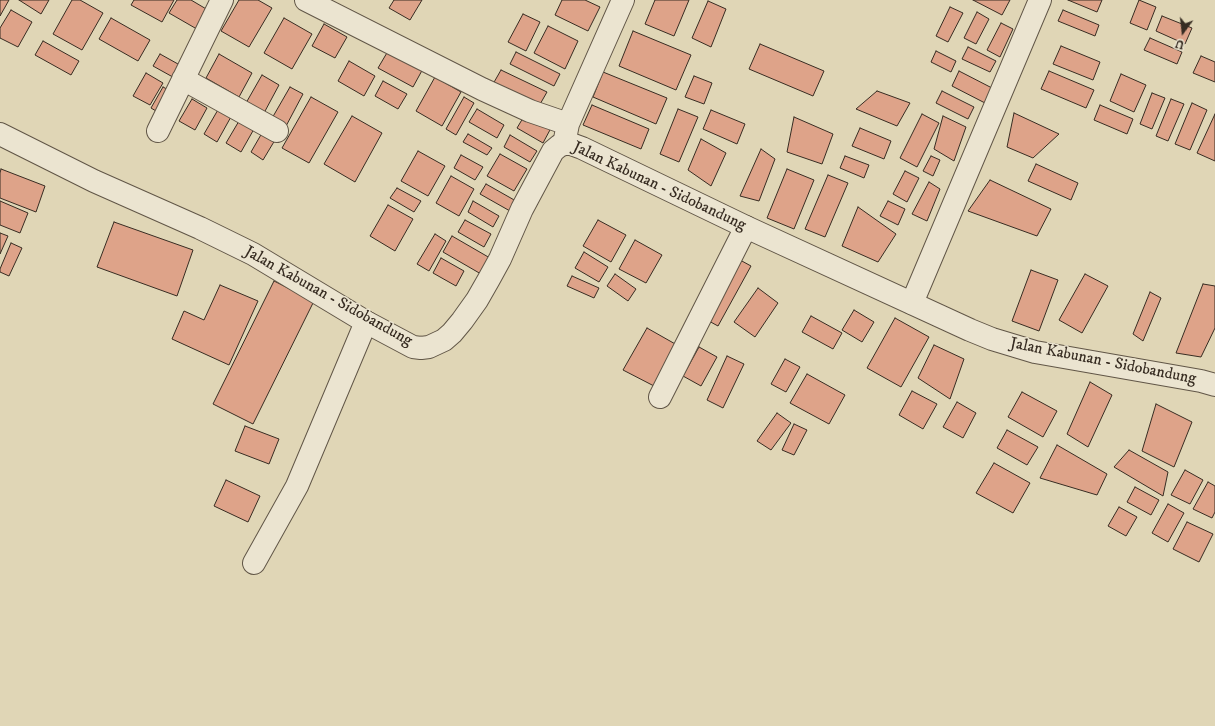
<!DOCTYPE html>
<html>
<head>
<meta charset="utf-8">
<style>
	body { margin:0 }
	#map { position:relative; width:1215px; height:726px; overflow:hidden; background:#e0d6b6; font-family:"IM FELL DW Pica",serif }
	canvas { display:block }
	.north { position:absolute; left:1163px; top:12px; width:40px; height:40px; -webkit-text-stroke:3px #ebe4d0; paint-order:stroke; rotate:195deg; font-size:11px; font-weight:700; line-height:16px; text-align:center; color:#372c22 }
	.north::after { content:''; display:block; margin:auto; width:14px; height:18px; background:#372c22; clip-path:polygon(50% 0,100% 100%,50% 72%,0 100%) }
</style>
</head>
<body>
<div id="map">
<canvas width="1215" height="726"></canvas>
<div class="north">U</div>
</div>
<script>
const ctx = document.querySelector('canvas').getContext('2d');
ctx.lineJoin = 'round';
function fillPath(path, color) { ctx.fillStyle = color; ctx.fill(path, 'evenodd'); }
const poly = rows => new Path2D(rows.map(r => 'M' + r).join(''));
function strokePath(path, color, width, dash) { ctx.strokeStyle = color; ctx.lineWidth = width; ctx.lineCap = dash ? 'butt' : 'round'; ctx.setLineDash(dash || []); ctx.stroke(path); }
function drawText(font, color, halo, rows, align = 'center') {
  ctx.font = font + ' "IM FELL DW Pica",serif'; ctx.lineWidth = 3; ctx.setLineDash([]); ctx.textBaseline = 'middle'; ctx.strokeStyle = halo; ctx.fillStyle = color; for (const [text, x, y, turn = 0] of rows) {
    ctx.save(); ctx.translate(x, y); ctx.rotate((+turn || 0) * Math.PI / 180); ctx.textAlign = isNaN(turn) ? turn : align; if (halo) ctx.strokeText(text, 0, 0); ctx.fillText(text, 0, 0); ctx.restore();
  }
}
const building = poly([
	[0,0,9,0,0,16,0,0],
	[19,0,49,0,41,14,19,0],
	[72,0,80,0,103,13,82,50,53,34,72,0],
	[134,0,174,0,162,22,131,5,134,0],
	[177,0,191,0,213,13,202,32,169,13,177,0],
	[239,0,258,0,272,8,249,47,221,31,239,0],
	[394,0,422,0,410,20,389,8,394,0],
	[562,0,585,0,600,7,588,31,555,15,562,0],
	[655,0,689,0,674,36,645,24,655,0],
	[973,0,1010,0,1002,15,973,0],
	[1068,0,1102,0,1097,12,1068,0],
	[1139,0,1156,7,1147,30,1130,23,1139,0],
	[708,1,726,9,711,47,692,38,708,1],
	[950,7,963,13,948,42,936,36,950,7],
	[11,10,32,22,18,47,0,38,0,28,11,10],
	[1063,10,1099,25,1095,36,1058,21,1063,10],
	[977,12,989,19,976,44,964,38,977,12],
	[523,14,540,22,526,51,508,42,523,14],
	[1162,16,1192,28,1185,44,1156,31,1162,16],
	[111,18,150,40,138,61,99,39,111,18],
	[284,18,312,34,292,69,264,53,284,18],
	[1001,23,1013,29,1000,57,987,50,1001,23],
	[324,24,347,37,335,58,312,46,324,24],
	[548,26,578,41,565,69,534,53,548,26],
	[633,31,691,55,676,90,619,66,633,31],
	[1150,38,1182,52,1177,64,1144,50,1150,38],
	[43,41,79,61,71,75,35,55,43,41],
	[760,44,824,71,813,96,749,69,760,44],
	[391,46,425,65,413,87,378,68,391,46],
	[1061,46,1100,62,1093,80,1053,64,1061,46],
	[968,47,996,61,990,72,962,59,968,47],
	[936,51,956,61,951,72,931,62,936,51],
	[516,52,560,74,554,86,510,64,516,52],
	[160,54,187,69,180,81,153,66,160,54],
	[219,54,252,73,239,97,206,78,219,54],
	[1201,56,1215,62,1215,82,1193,73,1201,56],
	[349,61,375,76,364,96,338,81,349,61],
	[501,70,547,92,539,106,493,84,501,70],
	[959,71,992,88,985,103,952,86,959,71],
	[1049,71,1094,90,1086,108,1041,89,1049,71],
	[603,72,667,98,656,124,593,97,603,72],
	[146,73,163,83,150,105,133,96,146,73],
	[1121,74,1146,85,1134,112,1110,101,1121,74],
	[262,75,279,85,264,113,246,103,262,75],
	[694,76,712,83,704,104,685,97,694,76],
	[435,77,461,92,442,126,416,111,435,77],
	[383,81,407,94,398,109,375,96,383,81],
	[163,87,174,93,161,114,151,108,163,87],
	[290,87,303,94,285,128,271,120,290,87],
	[877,91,910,103,897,126,856,109,877,91],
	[942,91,974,107,968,119,936,103,942,91],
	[1152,93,1165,98,1152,129,1140,124,1152,93],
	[311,97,338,112,309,163,282,148,311,97],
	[464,97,474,103,456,135,446,129,464,97],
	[192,99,207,108,195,130,179,121,192,99],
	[1171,99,1184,104,1168,141,1156,136,1171,99],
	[1192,103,1207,110,1190,150,1175,144,1192,103],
	[592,105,649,129,641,149,583,125,592,105],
	[1100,105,1133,119,1127,134,1094,120,1100,105],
	[219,108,232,115,217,142,204,134,219,108],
	[477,109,504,125,497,138,469,122,477,109],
	[678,109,698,117,679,162,660,154,678,109],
	[711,110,745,124,737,144,703,129,711,110],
	[526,113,551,128,543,143,517,128,526,113],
	[1014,113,1059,134,1033,158,1007,147,1014,113],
	[922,114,939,123,917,167,900,158,922,114],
	[1215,114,1215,161,1197,153,1215,114],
	[352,116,382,133,355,182,324,164,352,116],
	[943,116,966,127,954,161,934,149,943,116],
	[794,117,833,134,822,164,787,152,794,117],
	[239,121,254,129,241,152,226,143,239,121],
	[860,128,891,141,884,159,852,146,860,128],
	[262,133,275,140,263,160,251,152,262,133],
	[468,134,492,148,487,155,463,142,468,134],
	[510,135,537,151,530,162,504,147,510,135],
	[701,139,726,153,711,186,688,170,701,139],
	[761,149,775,159,759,201,740,196,761,149],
	[418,151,445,166,428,196,401,181,418,151],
	[500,154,527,169,514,191,487,176,500,154],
	[461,155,483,167,475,180,454,168,461,155],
	[845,156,869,165,864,178,840,168,845,156],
	[931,156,940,160,933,176,923,171,931,156],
	[1036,164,1078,183,1071,200,1028,181,1036,164],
	[1,169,45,186,36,212,0,198,0,173,1,169],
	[787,169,814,180,794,229,767,218,787,169],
	[905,171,919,178,907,202,893,194,905,171],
	[828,175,848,183,825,237,805,229,828,175],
	[451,176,474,189,459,216,436,203,451,176],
	[990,180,1051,209,1037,236,968,211,990,180],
	[929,182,940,189,927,221,912,214,929,182],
	[486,184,516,201,510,211,480,194,486,184],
	[397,188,421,201,414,212,390,198,397,188],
	[0,201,28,213,20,233,0,225,0,201],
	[473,201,499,216,493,227,468,212,473,201],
	[888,201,905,209,898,225,880,216,888,201],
	[388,205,413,219,395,251,370,236,388,205],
	[858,207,896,234,878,262,842,246,858,207],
	[465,220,491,234,484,247,458,232,465,220],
	[598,220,626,235,611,262,583,246,598,220],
	[114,222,193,250,177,296,97,267,114,222],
	[0,233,8,236,0,254,0,233],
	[435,234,446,241,429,271,417,264,435,234],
	[452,236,490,258,481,274,443,252,452,236],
	[635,240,662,255,646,283,619,269,635,240],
	[11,243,22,248,9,276,0,272,0,269,11,243],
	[584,252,608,267,599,282,575,268,584,252],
	[441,258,464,271,456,286,433,273,441,258],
	[740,260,751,266,718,326,707,320,740,260],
	[1031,270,1058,280,1039,331,1012,321,1031,270],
	[615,274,636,289,628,301,607,286,615,274],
	[1085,274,1108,286,1082,333,1059,320,1085,274],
	[572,276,599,288,594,298,567,286,572,276],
	[274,281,314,301,253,424,213,404,274,281],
	[1203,284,1215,286,1215,328,1201,357,1176,353,1203,284],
	[220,285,258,301,229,365,172,339,184,311,204,320,220,285],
	[758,288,778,303,755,337,734,322,758,288],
	[1150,292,1161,298,1143,341,1133,334,1150,292],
	[854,310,874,322,862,342,842,330,854,310],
	[811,316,842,333,833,349,802,332,811,316],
	[895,318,929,337,901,387,867,368,895,318],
	[647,328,677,345,654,386,623,370,647,328],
	[934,345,964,359,950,399,918,378,934,345],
	[699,347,717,357,701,386,683,376,699,347],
	[727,356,744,364,723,408,707,400,727,356],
	[785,359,800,367,786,392,771,384,785,359],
	[807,374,845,395,829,424,790,403,807,374],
	[1090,382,1112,395,1088,447,1067,434,1090,382],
	[912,391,937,404,923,429,899,415,912,391],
	[1022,392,1057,411,1043,437,1008,417,1022,392],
	[957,402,976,413,963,438,943,427,957,402],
	[1156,404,1192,422,1174,467,1142,451,1156,404],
	[777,413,791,423,771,450,757,441,777,413],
	[794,424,807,430,794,455,782,450,794,424],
	[245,426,279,439,269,464,235,451,245,426],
	[1007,430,1038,447,1027,465,997,448,1007,430],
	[1057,445,1107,474,1097,495,1040,478,1057,445],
	[1129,450,1168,472,1163,496,1114,467,1129,450],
	[994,463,1030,483,1013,513,976,493,994,463],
	[1185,470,1203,480,1190,504,1171,495,1185,470],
	[226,480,260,496,248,522,214,506,226,480],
	[1208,482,1215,486,1215,512,1212,518,1193,509,1208,482],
	[1135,487,1159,500,1151,515,1127,502,1135,487],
	[1168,504,1184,513,1168,542,1152,533,1168,504],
	[1119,507,1137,517,1126,536,1108,526,1119,507],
	[1187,522,1213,534,1199,562,1173,549,1187,522]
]);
fillPath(building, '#dea389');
strokePath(building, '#372c22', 1);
const minor = poly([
	[306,0,482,89,530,111,568,124],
	[183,79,277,131],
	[158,131,222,0],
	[565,139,568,124,623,0],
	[912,303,1040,0],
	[660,397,746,227],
	[254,563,297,486,366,322]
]);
const tertiary = poly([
	[0,134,94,181,200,228,253,254,366,322,413,347,421,348,429,347,444,340,452,333,462,321,477,300,489,279,500,259,522,209,553,151,559,146,564,144,571,144,582,148,746,227,970,330,992,339,1035,352,1201,381,1215,385]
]);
strokePath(minor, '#615647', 24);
strokePath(tertiary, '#615647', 24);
strokePath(minor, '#ebe4d0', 22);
strokePath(tertiary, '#ebe4d0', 22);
drawText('16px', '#372c22', '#ebe4d0', [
	["Jalan Kabunan - Sidobandung",659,187,25],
	["Jalan Kabunan - Sidobandung",328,297,29],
	["Jalan Kabunan - Sidobandung",1103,362,11]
]);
</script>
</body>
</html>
